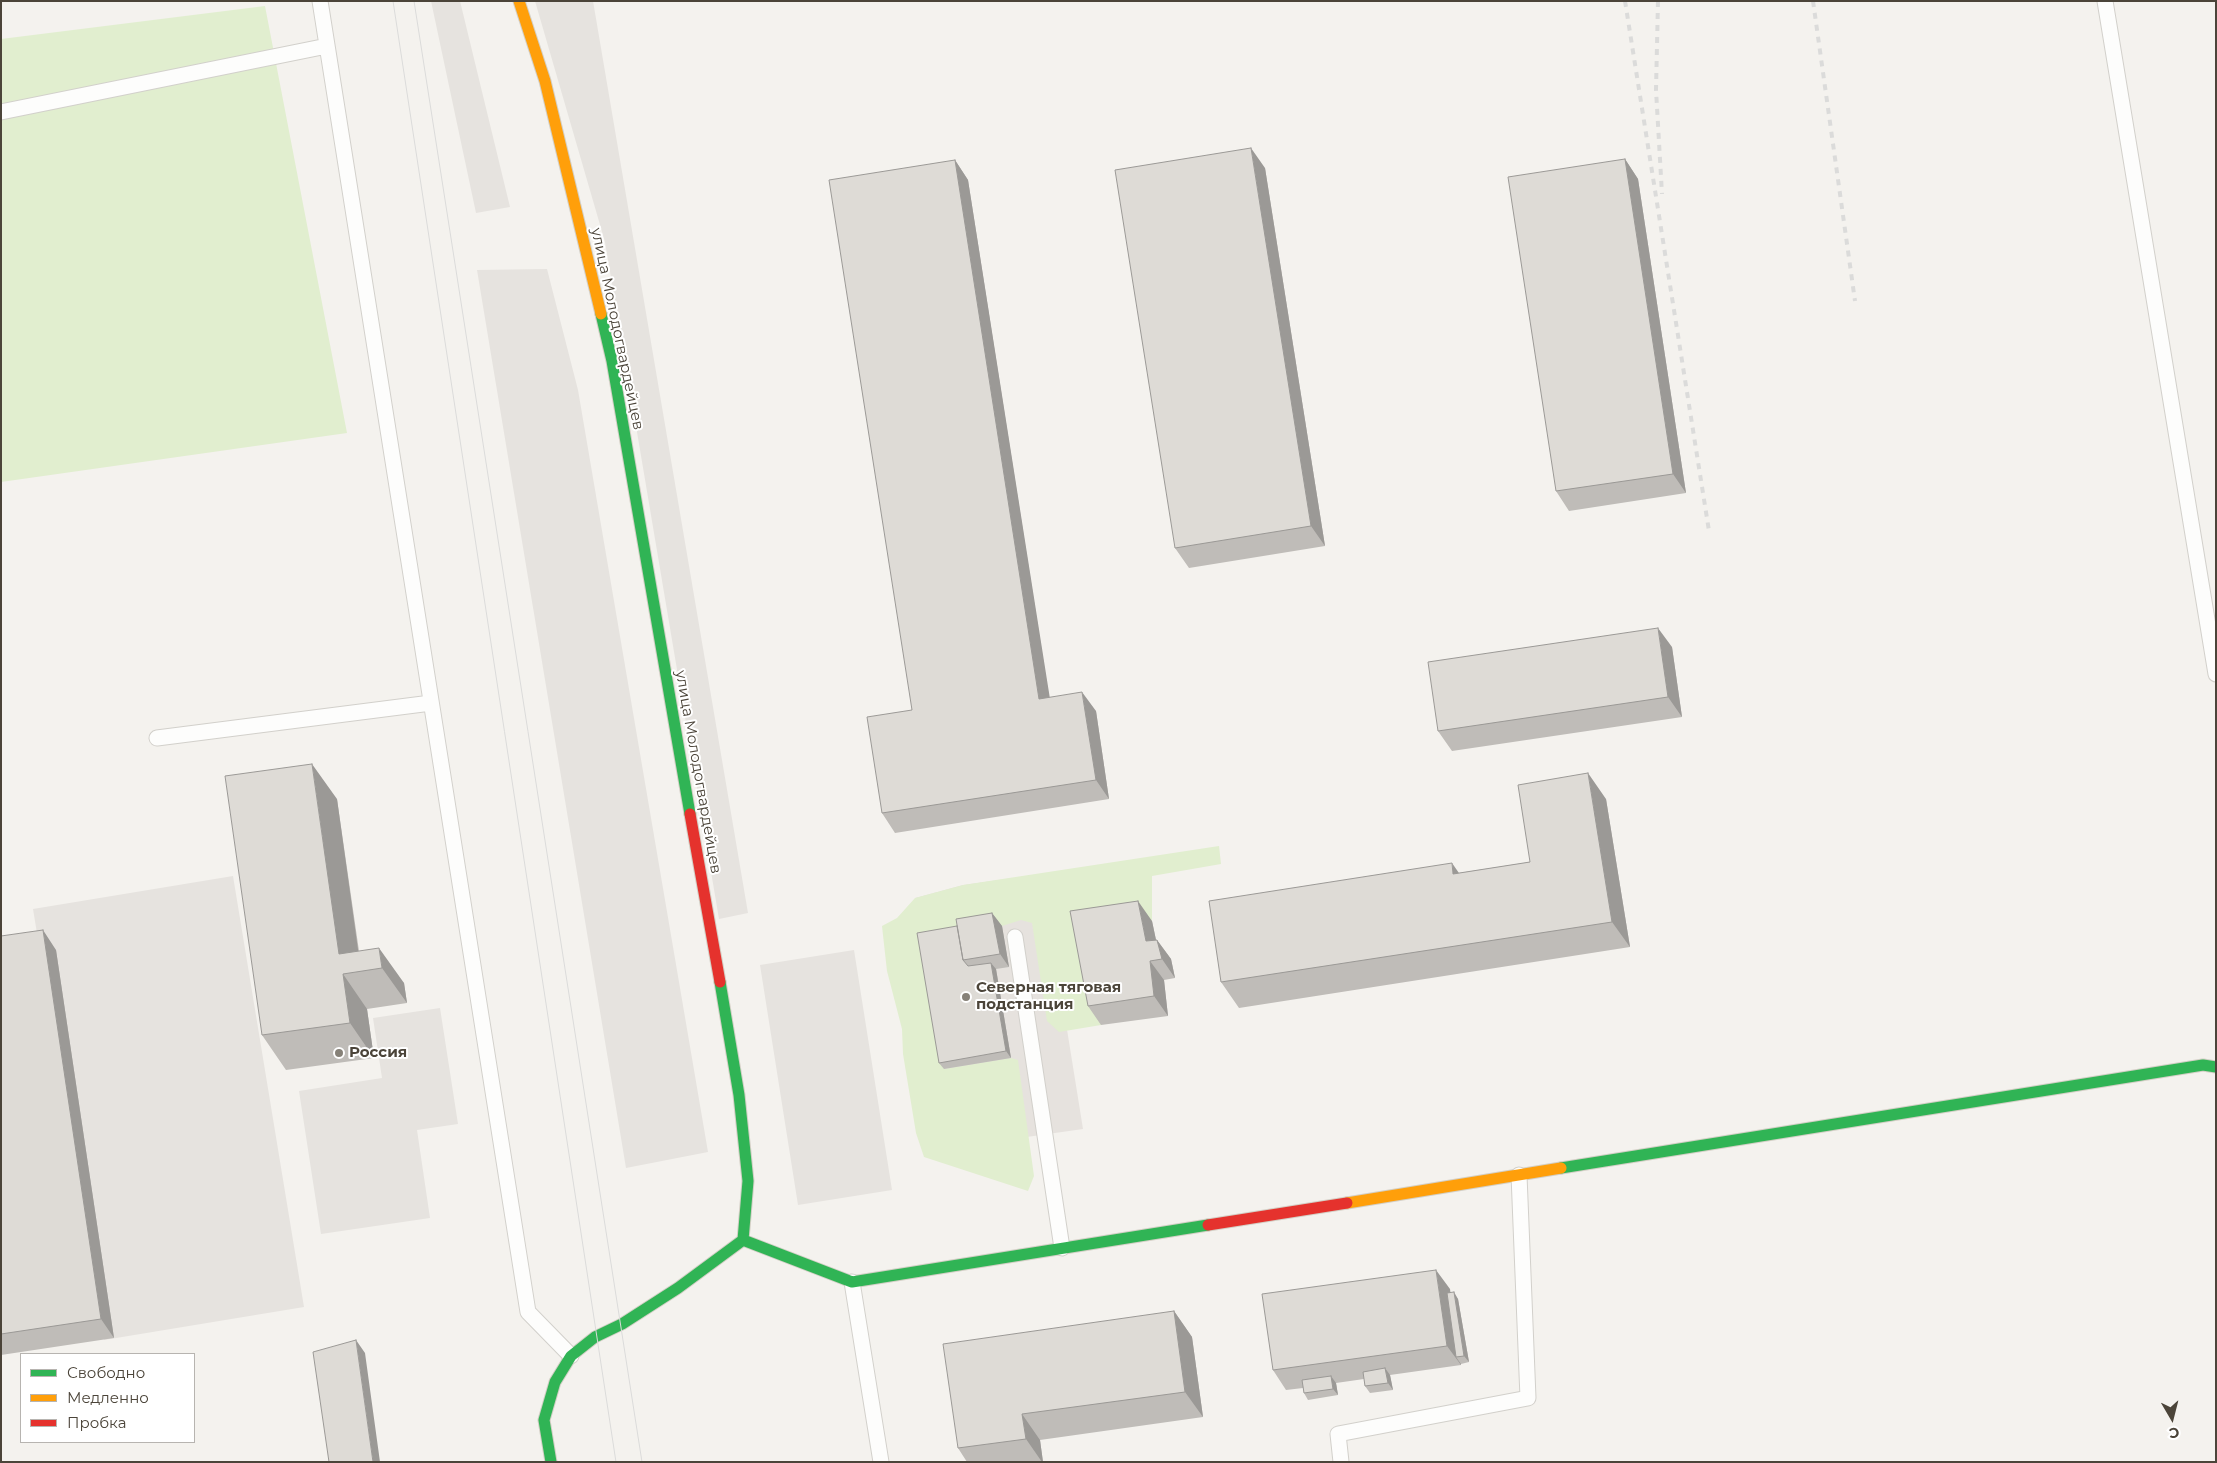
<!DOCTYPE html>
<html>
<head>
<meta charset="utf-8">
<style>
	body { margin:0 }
	#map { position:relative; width:2217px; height:1463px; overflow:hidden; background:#f4f2ee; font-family:Montserrat,sans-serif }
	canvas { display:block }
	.frame { position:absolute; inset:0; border:2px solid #4b4439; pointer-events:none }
	.legend { position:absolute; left:20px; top:1353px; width:175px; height:90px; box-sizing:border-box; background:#fff; border:1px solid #b7b4b0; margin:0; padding:6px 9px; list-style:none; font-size:15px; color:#4b4439 }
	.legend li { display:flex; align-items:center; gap:10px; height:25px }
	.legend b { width:25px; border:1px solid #b7b4b0 }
	.north { position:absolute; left:2147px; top:1393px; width:50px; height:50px; -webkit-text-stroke:4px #fff; paint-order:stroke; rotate:172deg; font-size:14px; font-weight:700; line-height:20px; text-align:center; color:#4b4439 }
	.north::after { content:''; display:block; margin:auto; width:18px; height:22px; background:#4b4439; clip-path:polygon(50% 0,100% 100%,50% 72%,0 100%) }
</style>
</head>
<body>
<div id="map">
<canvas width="2217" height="1463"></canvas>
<div class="frame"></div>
<ul class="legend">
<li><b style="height:6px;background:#30b455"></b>Свободно</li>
<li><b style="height:6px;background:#ff9f0a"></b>Медленно</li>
<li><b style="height:6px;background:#e5322d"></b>Пробка</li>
</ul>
<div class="north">С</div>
</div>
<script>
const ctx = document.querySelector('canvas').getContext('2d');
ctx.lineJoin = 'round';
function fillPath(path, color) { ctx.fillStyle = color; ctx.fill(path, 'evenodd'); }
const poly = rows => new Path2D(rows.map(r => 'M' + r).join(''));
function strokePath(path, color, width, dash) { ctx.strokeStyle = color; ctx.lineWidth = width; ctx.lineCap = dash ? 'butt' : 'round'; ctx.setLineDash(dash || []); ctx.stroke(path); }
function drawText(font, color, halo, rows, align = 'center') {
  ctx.font = font + ' Montserrat,sans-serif'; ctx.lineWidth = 4; ctx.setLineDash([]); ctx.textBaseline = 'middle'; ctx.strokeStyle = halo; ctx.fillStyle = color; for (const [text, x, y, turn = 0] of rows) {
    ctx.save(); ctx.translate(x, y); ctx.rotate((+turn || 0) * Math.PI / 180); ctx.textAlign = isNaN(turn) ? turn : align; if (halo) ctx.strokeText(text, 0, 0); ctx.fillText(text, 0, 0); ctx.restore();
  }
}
fillPath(poly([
	[1042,874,1083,1129,935,1150,915,898,963,885]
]), '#e6e2de');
fillPath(poly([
	[265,6,347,433,1,482,1,39],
	[1219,846,1221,864,1152,876,1152,921,1084,931,1101,1025,1059,1032,1047,1021,1032,923,1021,920,1002,926,944,1069,1011,1058,1018,1060,1034,1176,1028,1191,924,1157,916,1133,903,1054,902,1029,887,971,882,926,897,918,915,898,963,885]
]), '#e1eecf');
fillPath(poly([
	[431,1,460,1,510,207,476,213],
	[535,1,593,1,748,913,719,919,605,242],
	[547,269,578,390,708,1152,626,1168,477,270],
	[233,876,304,1307,104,1340,33,909],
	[854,950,892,1190,798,1205,760,965],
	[440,1008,458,1124,417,1130,430,1218,321,1234,299,1091,382,1078,373,1018]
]), '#e6e3df');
const lane = poly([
	[320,1,528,1312,571,1356],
	[2105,1,2216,674],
	[1,112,327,46],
	[157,738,431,703],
	[1015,937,1062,1248],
	[852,1282,881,1462],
	[1341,1462,1338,1434,1528,1398,1519,1175]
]);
const fast = poly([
	[601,314,612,361,690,814],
	[1561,1168,2203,1065,2216,1067],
	[743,1240,852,1282,1208,1225],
	[551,1462,544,1420,555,1382,571,1356,595,1337,622,1324,678,1288,743,1240,748,1181,739,1095,720,982]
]);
const slow = poly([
	[519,1,545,81,601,314],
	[1347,1203,1561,1168]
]);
const jam = poly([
	[690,814,720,982],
	[1208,1225,1347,1203]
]);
strokePath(lane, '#d2d0cb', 17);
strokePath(fast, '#d3cfc5', 13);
strokePath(slow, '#d3cfc5', 13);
strokePath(jam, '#d3cfc5', 13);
strokePath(lane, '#fdfdfc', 15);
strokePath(fast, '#30b455', 11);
strokePath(slow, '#ff9f0a', 11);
strokePath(jam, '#e5322d', 11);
strokePath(poly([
	[393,1,616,1462],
	[414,1,642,1462]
]), '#dbdbda', 1);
strokePath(poly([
	[1625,1,1709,531],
	[1658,1,1656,90,1662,194],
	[1813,1,1855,301]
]), '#dbdbda', 4, [6, 6]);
fillPath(poly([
	[1625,159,1638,179,1686,493,1569,511,1556,491],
	[955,160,968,180,1049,697,1096,711,1109,799,895,833,882,813,912,710],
	[1265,168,1325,546,1189,568,1175,548],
	[1672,647,1682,717,1452,751,1438,731],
	[337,799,359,951,404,983,407,1003,367,1009,374,1058,286,1070,262,1035],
	[1606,799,1630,947,1239,1008,1221,982,1459,873,1530,862],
	[992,913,1002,926,1009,967,996,969,1011,1058,944,1069,939,1063,957,926],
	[1152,921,1156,940,1157,940,1171,959,1175,978,1164,980,1168,1016,1101,1025,1088,1006],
	[1,936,56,950,114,1338,1,1355],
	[1450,1289,1450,1292,1458,1299,1469,1362,1461,1364,1461,1365,1390,1375,1393,1390,1370,1393,1365,1386,1364,1379,1336,1383,1338,1395,1308,1400,1304,1393,1303,1388,1286,1390,1273,1370],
	[1174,1311,1192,1337,1203,1417,1040,1440,1043,1462,967,1462,958,1448]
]), '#bfbcb8');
fillPath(poly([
	[1251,148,1265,168,1325,546,1311,526],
	[1625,159,1638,179,1686,493,1673,474],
	[955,160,968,180,1053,718,1039,699],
	[1658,628,1672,647,1682,717,1668,697],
	[1082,692,1096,711,1109,799,1096,780],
	[312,764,337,799,361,971,339,954],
	[1588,773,1606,799,1630,947,1612,922],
	[1452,863,1470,889,1453,874],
	[1138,901,1152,921,1160,959,1146,941],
	[992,913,1002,926,1009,967,1000,954],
	[43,930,56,950,114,1338,101,1319],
	[1157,940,1171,959,1175,978,1162,959],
	[379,948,404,983,407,1003,382,968],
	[1150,961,1164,980,1168,1016,1154,996],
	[991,963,996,969,1011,1058,1006,1051],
	[343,974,367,1009,374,1058,350,1023],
	[1436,1270,1450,1289,1459,1356,1456,1357,1461,1364,1461,1365,1447,1346],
	[1454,1292,1458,1299,1469,1362,1464,1356],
	[1174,1311,1192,1337,1203,1417,1185,1392],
	[356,1340,365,1353,380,1462,373,1462],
	[1385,1368,1390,1375,1393,1390,1388,1383],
	[1331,1376,1336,1383,1338,1395,1333,1389],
	[1022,1414,1040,1440,1043,1462,1042,1462,1026,1439]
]), '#9b9996');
const building = poly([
	[1251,148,1311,526,1175,548,1115,170,1251,148],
	[1625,159,1673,474,1556,491,1508,177,1625,159],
	[955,160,1039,699,1082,692,1096,780,882,813,867,717,912,710,829,180,955,160],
	[1658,628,1668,697,1438,731,1428,662,1658,628],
	[312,764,339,954,379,948,382,968,343,974,350,1023,262,1035,225,776,312,764],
	[1588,773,1612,922,1221,982,1209,901,1452,863,1453,874,1530,862,1518,785,1588,773],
	[1138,901,1146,941,1157,940,1162,959,1150,961,1154,996,1088,1006,1070,911,1138,901],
	[992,913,1000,954,963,960,956,919,992,913],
	[957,926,963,960,968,966,991,963,1006,1051,939,1063,917,933,957,926],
	[43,930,101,1319,1,1334,1,936,43,930],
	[1436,1270,1447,1346,1273,1370,1262,1294,1436,1270],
	[1454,1292,1464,1356,1456,1357,1447,1293,1454,1292],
	[1174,1311,1185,1392,1022,1414,1026,1439,958,1448,943,1344,1174,1311],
	[356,1340,373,1462,329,1462,313,1352,356,1340],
	[1385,1368,1388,1383,1365,1386,1363,1372,1385,1368],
	[1331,1376,1333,1389,1304,1393,1302,1380,1331,1376]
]);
fillPath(building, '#dedbd6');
strokePath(building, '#9b9996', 1);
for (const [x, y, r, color] of [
	[966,997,5,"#868178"],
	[339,1053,5,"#868178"]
]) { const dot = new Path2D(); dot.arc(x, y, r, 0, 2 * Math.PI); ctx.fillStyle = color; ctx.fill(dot); strokePath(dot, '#fff', 2); }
drawText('15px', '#4b4439', '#fff', [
	["улица Молодогвардейцев",617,329,78],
	["улица Молодогвардейцев",698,772,80]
]);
drawText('bold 15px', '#4b4439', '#fff', [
	["Северная тяговая",976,988],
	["подстанция",976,1005],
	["Россия",349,1053]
], 'left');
</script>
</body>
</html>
